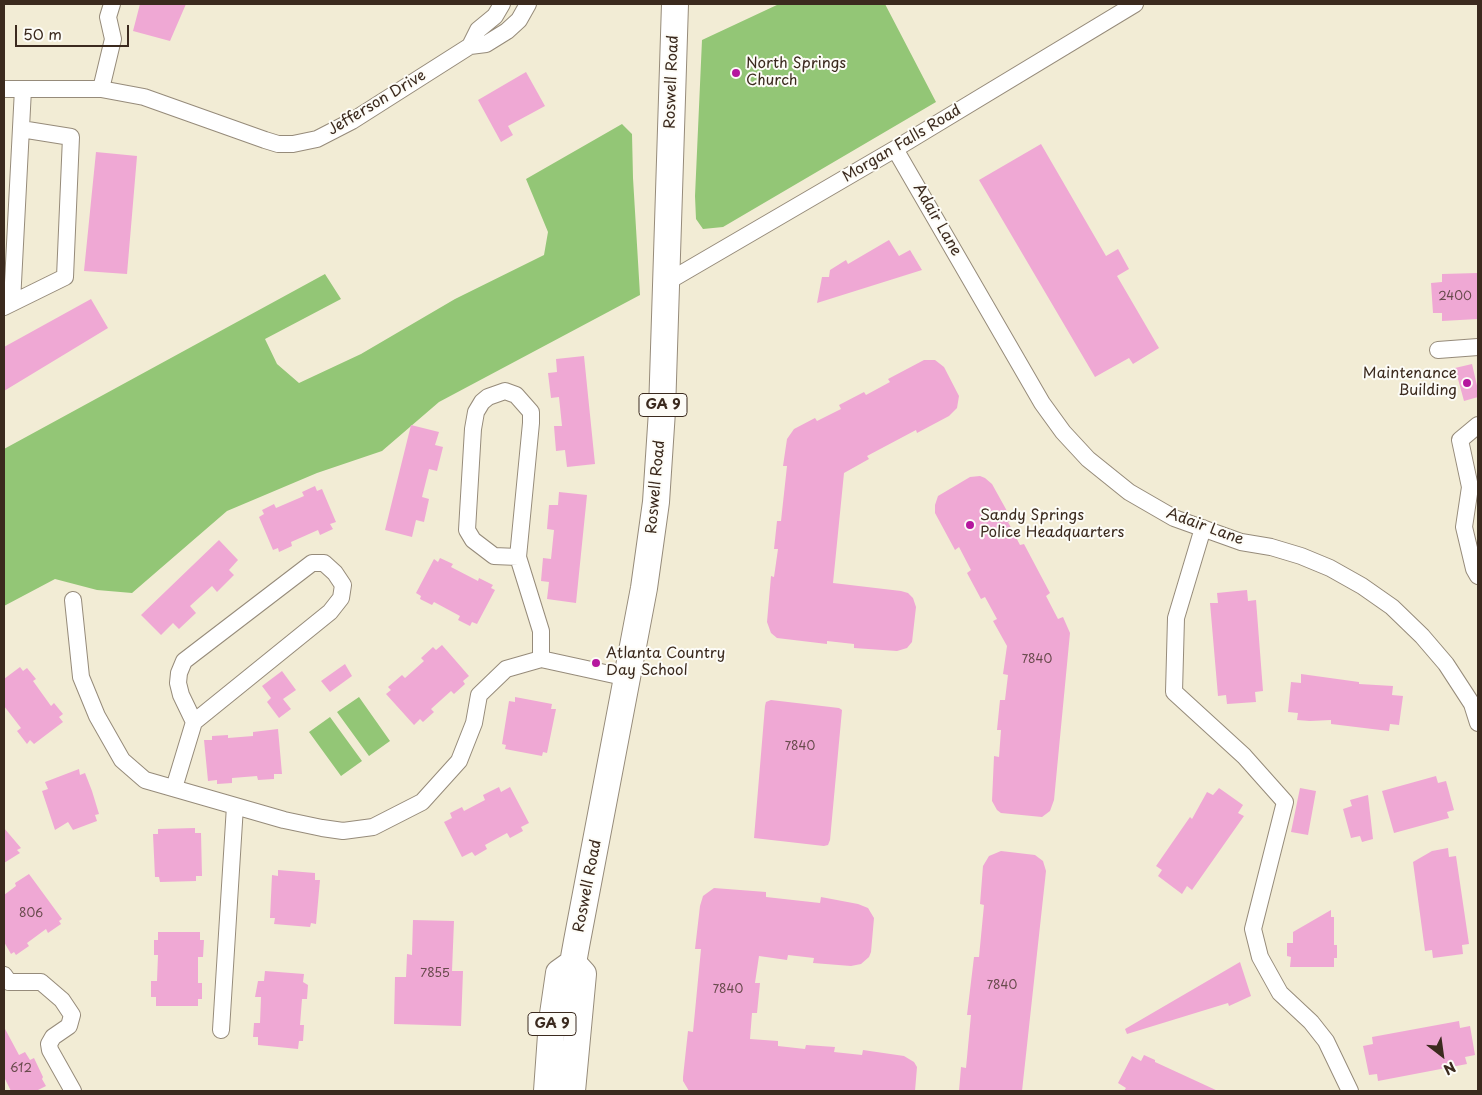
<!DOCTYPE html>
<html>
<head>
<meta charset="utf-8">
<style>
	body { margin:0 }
	#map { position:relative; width:1482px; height:1095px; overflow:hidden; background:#f2ecd5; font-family:"Playpen Sans",sans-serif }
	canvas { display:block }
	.frame { position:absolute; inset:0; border:5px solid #3b2a1e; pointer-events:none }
	.north { position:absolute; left:1417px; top:1030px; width:50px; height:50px; -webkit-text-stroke:4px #fdfcf7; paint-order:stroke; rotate:150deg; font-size:14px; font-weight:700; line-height:20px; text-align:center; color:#3b2a1e }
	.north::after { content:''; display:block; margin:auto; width:18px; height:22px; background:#3b2a1e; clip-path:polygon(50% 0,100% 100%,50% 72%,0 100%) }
	.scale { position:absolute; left:15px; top:25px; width:114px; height:22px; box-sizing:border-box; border:2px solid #3b2a1e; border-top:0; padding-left:6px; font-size:15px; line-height:18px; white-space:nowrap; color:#3b2a1e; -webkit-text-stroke:4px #fdfcf7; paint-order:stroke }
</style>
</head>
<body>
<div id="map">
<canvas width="1482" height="1095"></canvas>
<div class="frame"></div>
<div class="north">N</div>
<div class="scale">50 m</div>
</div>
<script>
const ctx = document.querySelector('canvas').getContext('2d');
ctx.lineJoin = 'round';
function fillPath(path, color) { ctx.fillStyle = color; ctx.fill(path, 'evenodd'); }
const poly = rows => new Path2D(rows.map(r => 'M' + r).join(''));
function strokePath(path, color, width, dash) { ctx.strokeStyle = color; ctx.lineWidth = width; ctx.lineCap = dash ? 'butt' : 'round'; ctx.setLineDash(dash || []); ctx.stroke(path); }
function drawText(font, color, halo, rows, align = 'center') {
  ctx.font = font + ' "Playpen Sans",sans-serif'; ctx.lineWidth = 4; ctx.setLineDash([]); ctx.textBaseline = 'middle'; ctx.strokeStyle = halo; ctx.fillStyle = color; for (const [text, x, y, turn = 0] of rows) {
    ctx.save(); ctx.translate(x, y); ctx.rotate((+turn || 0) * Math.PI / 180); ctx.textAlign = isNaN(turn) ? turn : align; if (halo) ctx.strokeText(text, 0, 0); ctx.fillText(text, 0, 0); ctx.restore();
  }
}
fillPath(poly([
	[779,4,885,4,936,102,723,227,703,229,696,219,695,196,702,40],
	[622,124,632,134,633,178,640,295,439,402,382,451,317,473,227,511,132,593,97,590,55,579,4,606,4,449,325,274,341,299,265,339,277,364,299,383,361,354,455,299,544,255,548,232,526,179],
	[359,697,390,741,369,756,337,712],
	[330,717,362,761,341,776,309,732]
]), '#93c676');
fillPath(poly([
	[140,4,186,4,170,41,133,31],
	[526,72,545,106,508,126,513,135,501,142,478,100],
	[1041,144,1106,256,1118,249,1129,269,1117,276,1159,348,1133,364,1129,358,1095,377,979,180],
	[96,152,137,156,127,274,84,271],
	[889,240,899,256,910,250,922,270,817,303,822,277,829,277,830,270,846,260,848,264],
	[1478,273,1478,319,1442,321,1442,313,1433,313,1431,283,1442,282,1442,274],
	[91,299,108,328,4,391,4,347],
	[584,356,595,464,567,467,565,450,556,451,554,426,562,426,559,397,551,398,548,373,557,372,556,359],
	[924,360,935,360,944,367,959,396,957,408,949,416,917,433,916,430,867,456,869,459,844,473,833,583,901,591,908,593,913,598,916,607,912,642,907,648,897,651,854,648,854,644,827,641,827,644,777,638,771,633,767,622,771,576,774,577,778,549,774,549,777,521,781,521,787,466,783,466,787,439,794,429,815,418,817,421,841,409,839,405,864,392,866,395,890,382,888,379],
	[1472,364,1478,390,1478,397,1464,401,1455,368],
	[411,425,439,432,435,445,443,447,437,471,429,469,422,497,429,499,424,522,416,520,412,537,385,530],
	[980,476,985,478,992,484,1012,520,1008,522,1020,545,1024,544,1050,593,1046,596,1058,619,1063,617,1070,633,1054,800,1050,811,1042,817,1001,813,997,810,992,801,994,756,999,757,1001,730,997,730,1000,700,1005,700,1008,675,1003,674,1007,646,993,621,997,619,985,597,981,599,967,573,971,570,959,547,955,550,935,513,935,505,938,496,970,477],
	[315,486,317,491,322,489,336,522,330,524,333,529,320,535,318,530,291,542,292,546,279,552,278,548,273,550,259,517,264,514,262,510,274,504,276,508,304,496,302,492],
	[559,492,587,495,576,603,547,599,549,582,541,581,543,558,551,559,554,530,547,529,549,505,558,505],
	[219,540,238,560,229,570,234,575,217,592,212,586,190,606,196,613,179,629,173,623,161,635,141,615],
	[440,558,453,564,451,567,478,581,479,578,493,585,491,588,495,590,477,624,472,622,470,626,458,620,460,616,434,602,432,605,420,599,421,596,416,593,434,559,438,562],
	[1247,590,1248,601,1256,600,1263,691,1255,692,1256,702,1227,704,1226,695,1218,696,1210,603,1218,603,1217,593],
	[442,645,469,676,463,681,465,684,454,694,451,691,431,709,434,712,423,722,420,719,414,725,386,694,391,690,388,687,402,675,405,678,424,661,421,658,433,647,436,650],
	[345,664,352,676,330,692,321,681],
	[20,667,23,671,27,668,36,679,33,681,51,706,54,703,63,714,59,717,63,722,34,744,30,740,27,744,17,731,21,728,4,706,4,679],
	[282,671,296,690,283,699,291,709,279,718,267,702,271,698,262,686],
	[1301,674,1359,682,1359,684,1393,686,1392,695,1403,696,1399,725,1390,724,1389,731,1331,724,1331,720,1310,721,1297,720,1298,713,1288,712,1291,682,1301,683],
	[515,697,552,704,551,709,556,709,547,753,543,752,542,756,505,749,506,745,502,744,509,701,515,702],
	[771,700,839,708,842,710,830,840,828,845,824,846,754,838,765,706,766,702],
	[278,729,282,774,274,774,274,779,258,780,257,776,232,778,232,783,217,784,217,780,208,781,204,740,212,740,212,736,228,735,228,738,253,736,253,732],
	[79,769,80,775,85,773,92,791,99,814,95,815,97,821,73,830,68,822,55,830,42,791,48,789,45,782],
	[1436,776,1438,783,1446,781,1454,810,1447,812,1449,818,1394,833,1382,791],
	[499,787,501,792,510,787,529,823,521,827,523,831,510,838,507,833,485,845,487,849,475,856,472,852,462,857,444,822,452,818,450,813,462,807,464,811,485,800,483,795],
	[1219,788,1243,805,1238,813,1244,816,1192,890,1187,886,1182,894,1158,876,1162,870,1156,866,1190,817,1192,819,1207,792,1213,795],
	[1300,788,1316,791,1308,835,1291,832],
	[1368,795,1373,839,1362,842,1360,836,1351,838,1343,809,1352,806,1350,800],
	[4,828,21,848,17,850,20,853,4,863],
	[195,828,195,833,201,833,202,876,196,876,196,881,160,882,159,877,155,877,153,834,158,834,158,829],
	[1448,848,1449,857,1456,856,1469,944,1462,945,1463,954,1433,958,1432,950,1425,951,1413,862,1432,851],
	[1001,851,1035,855,1043,861,1046,871,1022,1091,959,1091,961,1067,966,1068,971,1015,967,1015,974,957,979,957,984,905,980,904,983,866,989,856],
	[278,870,315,873,315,880,320,880,316,924,311,923,310,927,274,924,275,918,270,918,272,875,278,876],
	[29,874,62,919,59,921,61,924,48,933,46,929,27,943,29,946,16,955,14,952,11,954,4,942,4,895,16,886,15,883],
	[714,888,766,892,766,897,820,903,821,897,858,904,868,908,874,918,871,952,869,957,861,964,851,966,813,963,814,958,788,955,787,960,759,956,755,983,760,983,757,1013,752,1013,750,1039,778,1041,778,1046,805,1049,806,1045,835,1047,834,1052,862,1055,863,1050,904,1056,914,1062,917,1067,915,1091,689,1091,683,1081,683,1077,688,1031,693,1032,701,949,695,949,700,906,703,896],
	[1331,910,1331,917,1334,917,1334,945,1337,945,1337,958,1334,958,1334,967,1290,967,1291,957,1287,956,1287,943,1293,943,1293,932],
	[413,920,454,921,452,971,463,971,461,1026,394,1024,395,977,406,977,407,954,412,955],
	[158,932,200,932,200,940,204,940,203,957,198,957,198,983,202,983,202,999,198,999,198,1006,156,1006,156,997,151,997,151,981,157,981,158,955,154,955,154,940,158,940],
	[1240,962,1251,996,1229,1006,1228,1003,1127,1034,1125,1029],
	[265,971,304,974,303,982,308,985,307,999,302,999,300,1025,304,1025,303,1041,299,1041,298,1049,258,1045,258,1037,253,1037,254,1023,260,1023,261,997,255,997,258,981,264,981],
	[1459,1021,1460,1028,1470,1026,1475,1055,1465,1057,1467,1064,1378,1081,1377,1074,1369,1075,1363,1046,1373,1044,1372,1037],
	[4,1027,19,1055,25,1052,30,1060,34,1058,43,1077,42,1079,46,1086,36,1091,11,1091,4,1077],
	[1144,1055,1155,1060,1155,1062,1218,1091,1124,1091,1126,1088,1118,1083,1132,1056,1141,1061]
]), '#efa8d4');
const street = poly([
	[470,46,478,30,495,16,502,4],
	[4,89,101,89,144,97,265,140,278,144,293,144,317,139,352,121,470,46,486,44,507,31,519,20,528,4],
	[101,89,113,39,108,17,112,4],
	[895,149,1042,403,1063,432,1088,459,1129,492,1174,518,1241,542,1271,547,1301,556,1330,568,1362,586,1392,607,1422,636,1446,664,1472,704,1478,723],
	[667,282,895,149,1135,4],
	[12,302,23,89],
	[4,307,65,277,71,137,21,129],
	[1438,350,1478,347],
	[1478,425,1460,440,1470,487,1464,527,1474,569,1478,576],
	[1203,528,1176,618,1174,692,1244,756,1285,802,1253,929,1260,957,1280,993,1311,1022,1326,1041,1350,1091],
	[518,557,494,556,473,540,467,530,473,429,476,412,482,402,488,397,505,391,516,395,531,412,531,423,518,557,541,631,541,659],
	[73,600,81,677,97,716,122,760,145,780,284,820,322,828,343,831,373,827,422,802,459,761,474,723,479,695,506,669,541,659,628,678],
	[174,788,194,722,330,612,341,598,343,585,335,573,324,563,312,563,184,661,179,673,178,683,181,695,194,722],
	[4,975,9,982,41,982,62,1000,72,1015,69,1026,53,1037,49,1044,50,1050,73,1091],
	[221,1030,235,806]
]);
const primary = poly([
	[547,1091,552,1021,559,973,573,963,577,941,644,588,656,502,662,411,675,4],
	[572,1091,583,974,573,963]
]);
strokePath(street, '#968b7a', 18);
strokePath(primary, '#968b7a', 28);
strokePath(street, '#fff', 16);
strokePath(primary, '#fff', 26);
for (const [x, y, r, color] of [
	[736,73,5,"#b5179e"],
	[1467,383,5,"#b5179e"],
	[970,525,5,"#b5179e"],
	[596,663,5,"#b5179e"]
]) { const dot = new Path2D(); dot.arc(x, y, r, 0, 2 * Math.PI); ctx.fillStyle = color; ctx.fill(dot); strokePath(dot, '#fdfcf7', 2); }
drawText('12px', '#684a4c', null, [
	["2400",1455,297],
	["7840",1037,660],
	["7840",800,747],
	["806",31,914],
	["7855",435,974],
	["7840",1002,986],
	["7840",728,990],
	["612",21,1069]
]);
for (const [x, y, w] of [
	[663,405,48],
	[552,1024,48]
]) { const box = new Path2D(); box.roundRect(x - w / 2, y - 11.5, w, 23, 4); ctx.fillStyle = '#fdfcf7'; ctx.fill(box); strokePath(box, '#3b2a1e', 1); }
drawText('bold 14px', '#3b2a1e', null, [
	["GA 9",663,405],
	["GA 9",552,1024]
]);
drawText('15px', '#3b2a1e', '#fdfcf7', [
	["North Springs",746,64],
	["Church",746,81],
	["Maintenance",1457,374,"right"],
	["Building",1457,391,"right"],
	["Sandy Springs",980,516],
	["Police Headquarters",980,533],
	["Atlanta Country",606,654],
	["Day School",606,671]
], 'left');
drawText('15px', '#3b2a1e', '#fdfcf7', [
	["Roswell Road",672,82,-88],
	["Jefferson Drive",377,103,-31],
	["Morgan Falls Road",902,144,-31],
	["Adair Lane",937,220,60],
	["Roswell Road",656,487,-85],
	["Adair Lane",1205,527,20],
	["Roswell Road",588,886,-79]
]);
</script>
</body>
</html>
